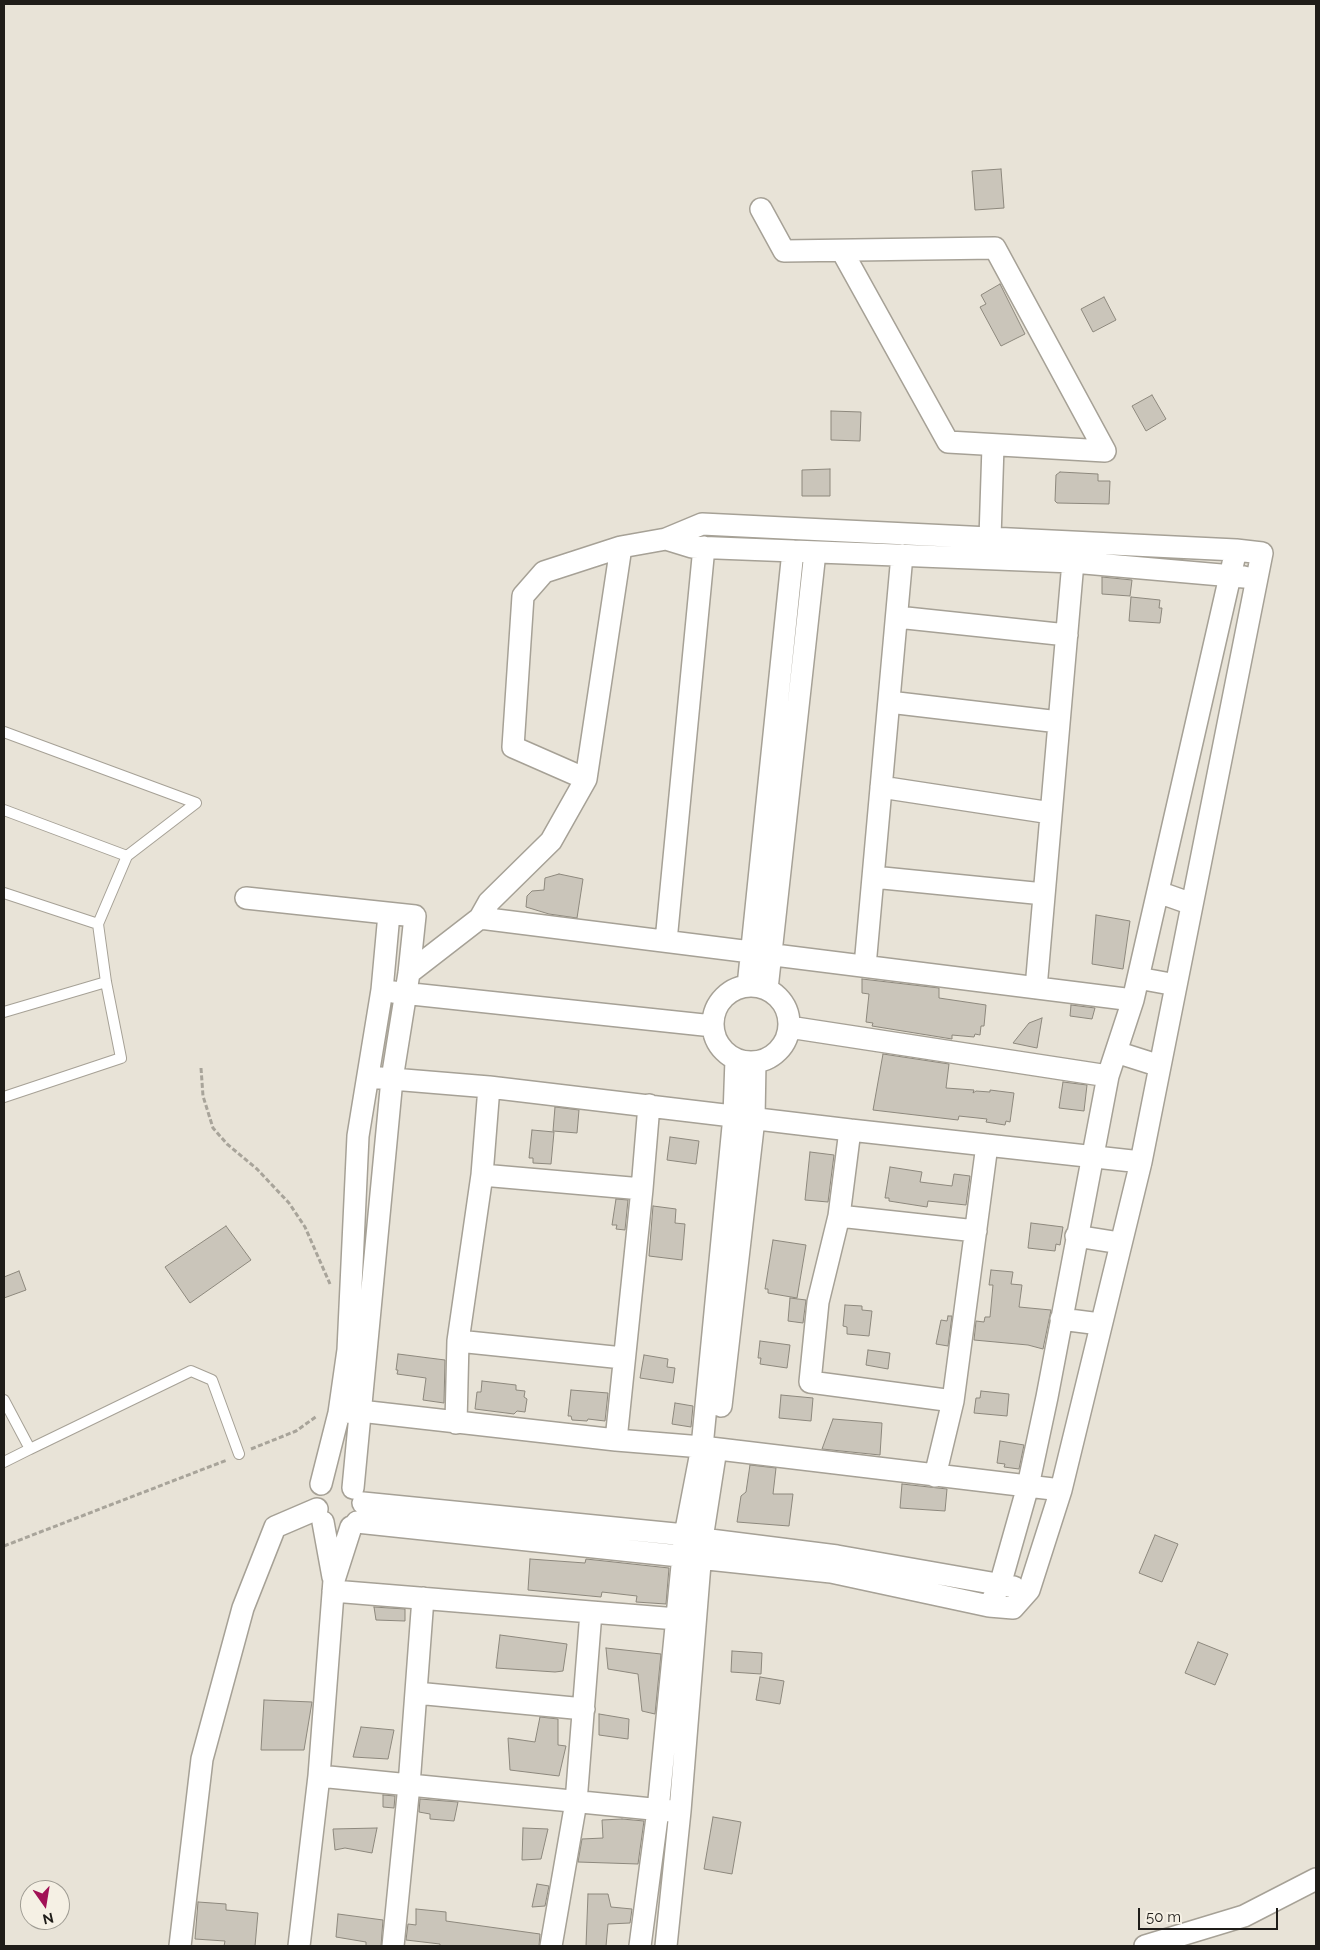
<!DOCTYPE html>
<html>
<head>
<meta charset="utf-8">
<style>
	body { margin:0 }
	#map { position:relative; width:1320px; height:1950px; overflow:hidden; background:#e8e3d7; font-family:Raleway,sans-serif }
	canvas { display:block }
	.frame { position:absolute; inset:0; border:5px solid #1f1d19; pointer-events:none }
	.north { position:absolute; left:20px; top:1880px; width:50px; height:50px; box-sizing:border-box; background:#f5f0e4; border:1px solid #9f9c93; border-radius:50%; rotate:167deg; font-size:14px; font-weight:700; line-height:20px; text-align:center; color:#1f1d19 }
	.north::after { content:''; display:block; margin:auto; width:18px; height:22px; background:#a11156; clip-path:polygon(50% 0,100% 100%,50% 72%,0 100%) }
	.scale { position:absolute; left:1138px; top:1908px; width:140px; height:22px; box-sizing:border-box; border:2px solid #1f1d19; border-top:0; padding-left:6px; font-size:15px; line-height:18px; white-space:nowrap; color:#1f1d19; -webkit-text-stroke:4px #f5f0e4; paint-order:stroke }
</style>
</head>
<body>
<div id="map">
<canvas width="1320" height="1950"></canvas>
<div class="frame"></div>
<div class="north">N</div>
<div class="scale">50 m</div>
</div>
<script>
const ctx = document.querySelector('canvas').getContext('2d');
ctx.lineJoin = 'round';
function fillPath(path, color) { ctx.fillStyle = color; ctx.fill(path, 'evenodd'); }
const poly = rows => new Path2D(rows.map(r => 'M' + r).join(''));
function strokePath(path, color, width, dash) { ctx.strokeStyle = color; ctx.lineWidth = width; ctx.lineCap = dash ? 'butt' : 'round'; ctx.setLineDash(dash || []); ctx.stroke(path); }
const building = poly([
	[1001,169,1004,208,975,210,972,171,1001,169],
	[1000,284,1025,334,1001,346,980,307,986,304,981,295,1000,284],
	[1104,297,1116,320,1093,332,1081,309,1104,297],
	[1152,395,1166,419,1146,431,1132,406,1152,395],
	[831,411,861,412,860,441,831,440,831,411],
	[830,469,830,496,802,496,802,470,830,469],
	[1060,472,1098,474,1098,481,1110,481,1109,504,1057,503,1055,501,1056,475,1060,472],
	[1102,577,1132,580,1130,596,1102,594,1102,577],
	[1131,597,1160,600,1159,608,1162,608,1160,623,1129,621,1131,597],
	[559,874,583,879,577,918,549,914,526,907,527,896,532,891,544,890,545,878,559,874],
	[1096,915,1130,921,1123,969,1092,964,1096,915],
	[862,979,939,988,939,998,986,1005,984,1026,981,1026,980,1035,975,1034,974,1037,952,1035,952,1039,872,1026,873,1023,866,1022,869,994,862,993,862,979],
	[1071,1005,1095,1008,1092,1019,1070,1016,1071,1005],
	[1042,1018,1037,1048,1013,1043,1029,1023,1042,1018],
	[883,1054,949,1064,946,1088,974,1090,973,1093,976,1091,990,1092,990,1090,1014,1093,1010,1122,1006,1121,1005,1125,986,1122,987,1119,959,1116,958,1120,873,1110,883,1054],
	[1063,1082,1087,1085,1084,1111,1059,1108,1063,1082],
	[555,1107,579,1110,577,1133,553,1131,555,1107],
	[532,1130,554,1132,551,1164,533,1163,533,1158,529,1158,532,1130],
	[670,1137,699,1141,696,1164,667,1160,670,1137],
	[810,1152,834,1155,828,1202,805,1200,810,1152],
	[890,1167,922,1172,920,1182,952,1186,954,1174,970,1176,966,1205,928,1201,927,1207,889,1201,889,1198,885,1198,890,1167],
	[616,1199,628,1200,625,1230,616,1229,617,1225,612,1225,616,1199],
	[653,1206,676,1209,675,1223,685,1224,682,1260,649,1256,653,1206],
	[1031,1223,1063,1227,1060,1245,1056,1244,1055,1251,1028,1248,1031,1223],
	[226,1226,251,1260,190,1303,165,1267,226,1226],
	[773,1240,806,1245,797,1298,768,1293,768,1289,765,1289,773,1240],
	[991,1270,1013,1272,1011,1284,1022,1285,1019,1307,1051,1310,1043,1349,1028,1345,974,1340,976,1321,984,1322,985,1317,990,1317,993,1285,989,1285,991,1270],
	[19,1271,26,1290,4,1298,4,1277,19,1271],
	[790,1298,806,1300,803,1323,788,1321,790,1298],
	[845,1305,862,1306,862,1310,872,1311,869,1336,847,1334,847,1327,843,1326,845,1305],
	[948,1316,952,1316,948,1346,936,1344,941,1320,947,1321,948,1316],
	[760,1341,790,1345,787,1368,760,1364,761,1358,758,1358,760,1341],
	[868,1350,890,1353,888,1369,866,1365,868,1350],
	[398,1354,445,1360,444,1403,423,1400,426,1378,397,1374,398,1370,396,1370,398,1354],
	[644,1355,668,1359,667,1367,675,1368,673,1383,640,1378,644,1355],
	[482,1381,516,1385,516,1390,525,1391,524,1397,527,1399,525,1412,517,1411,514,1414,475,1409,477,1392,481,1392,482,1381],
	[571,1390,608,1393,605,1421,588,1419,587,1421,572,1420,571,1416,568,1416,571,1390],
	[981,1391,1009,1394,1007,1416,974,1413,976,1398,980,1398,981,1391],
	[781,1395,813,1398,811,1421,779,1418,781,1395],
	[675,1403,693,1406,691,1427,672,1424,675,1403],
	[833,1419,882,1423,880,1455,822,1449,833,1419],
	[1000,1441,1024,1445,1019,1469,1004,1467,1005,1464,997,1463,1000,1441],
	[750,1465,776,1468,773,1494,793,1494,789,1526,737,1522,741,1496,746,1492,750,1465],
	[902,1484,947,1489,945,1511,900,1508,902,1484],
	[1155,1535,1178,1544,1162,1582,1139,1573,1155,1535],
	[530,1559,585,1563,586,1559,669,1568,666,1604,636,1602,637,1596,602,1592,601,1597,528,1590,530,1559],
	[374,1607,405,1609,405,1621,376,1620,374,1607],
	[500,1635,567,1644,563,1671,555,1672,496,1668,500,1635],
	[1198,1642,1228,1654,1215,1685,1185,1673,1198,1642],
	[606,1648,661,1654,655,1714,642,1711,638,1674,608,1669,606,1648],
	[732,1651,762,1653,761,1674,731,1672,732,1651],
	[760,1677,784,1681,780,1704,756,1700,760,1677],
	[264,1700,312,1702,304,1750,261,1750,264,1700],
	[599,1714,629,1719,628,1739,599,1735,599,1714],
	[540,1717,558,1719,558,1745,566,1746,559,1776,510,1770,508,1738,535,1742,540,1717],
	[361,1727,394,1730,388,1759,353,1757,361,1727],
	[383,1795,395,1796,394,1808,383,1807,383,1795],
	[420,1799,458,1802,454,1821,430,1819,430,1814,419,1812,420,1799],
	[713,1817,741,1822,732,1874,704,1869,713,1817],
	[622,1819,644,1821,638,1864,578,1862,582,1839,603,1838,602,1820,622,1819],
	[377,1828,372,1853,345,1848,335,1850,333,1829,377,1828],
	[523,1828,548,1829,541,1859,522,1860,523,1828],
	[537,1884,549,1886,545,1906,532,1907,537,1884],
	[588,1894,608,1894,611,1907,632,1909,630,1923,608,1924,606,1946,586,1946,588,1894],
	[198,1902,226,1904,226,1910,258,1913,255,1946,224,1946,225,1941,195,1939,198,1902],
	[416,1909,446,1912,446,1921,540,1934,539,1946,440,1946,440,1944,406,1940,408,1924,416,1925,416,1909],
	[338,1914,383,1920,381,1946,366,1946,366,1942,336,1937,338,1914]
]);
fillPath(building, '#cac5ba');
strokePath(building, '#8d887d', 1);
const lane = poly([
	[4,732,196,803,127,856,98,924,106,982,121,1058,4,1097],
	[4,810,127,856],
	[4,893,98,924],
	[4,1012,106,982],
	[4,1400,30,1449,191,1371,212,1380,239,1454],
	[4,1462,30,1449]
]);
const street = poly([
	[761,209,784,251,995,248,1105,451,948,442,842,251],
	[666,539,692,547,1073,562,1244,577],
	[985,551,990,538,993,446],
	[897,617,1067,635],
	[889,702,1059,722],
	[881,787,1051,813],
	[873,877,1044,894],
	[1158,892,1192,904],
	[246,898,415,916,409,973,392,1079,353,1488],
	[480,918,1133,1000],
	[666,941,704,547],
	[865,966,902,555],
	[409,973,480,918,489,902,551,841,586,779,621,547],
	[1138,978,1176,985],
	[748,986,793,551],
	'713 1024a38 38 0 1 1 76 0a38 38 0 1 1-76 0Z',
	[1036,988,1073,562],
	[767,989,815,552],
	[393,992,713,1026],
	[789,1027,1108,1076],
	[1116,1052,1160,1066],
	[368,1077,489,1087,850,1130,1141,1162],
	[850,1130,839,1216,818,1302,810,1382,953,1401],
	[482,1175,642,1189],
	[839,1216,976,1231],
	[1076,1236,1120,1243],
	[1061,1319,1100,1324],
	[458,1341,623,1358],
	[721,1406,754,1119,755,1062],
	[339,1413,360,1411,616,1440,702,1447,1061,1490],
	[456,1423,458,1341,482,1175,489,1087],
	[616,1440,642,1189,649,1105],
	[935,1476,953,1401,987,1145],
	[321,1484,339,1413,348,1350,358,1136,382,990,389,914],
	[363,1503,685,1535,702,1539,837,1556,1014,1587],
	[323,1522,333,1577],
	[357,1522,831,1572,989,1606,1013,1608,1029,1590,1061,1490,1141,1162,1262,553,1236,550,702,524,666,539,621,547,544,572,523,596,513,747,586,779],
	[333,1591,677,1619],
	[989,1606,1000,1585,1028,1486,1047,1397,1108,1076,1133,1000,1236,550],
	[416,1693,584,1709],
	[319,1776,672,1811],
	[180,1946,202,1759,243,1608,275,1527,317,1509],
	[299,1946,319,1776,334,1580,351,1527],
	[393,1946,409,1785,423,1598],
	[551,1946,576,1802,591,1612],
	[640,1946,658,1810,685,1535,702,1447,734,1116,736,1059],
	[666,1946,680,1811,702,1539,716,1449],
	[1145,1946,1244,1916,1316,1879]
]);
strokePath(lane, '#a6a196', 12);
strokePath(street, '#a6a196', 24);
strokePath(poly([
	[201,1068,203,1096,213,1128,227,1144,257,1169,289,1203,305,1227,330,1284],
	[251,1449,296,1431,317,1416],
	[4,1546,227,1460]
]), '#a8a49a', 3, [5, 2.5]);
strokePath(lane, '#fff', 10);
strokePath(street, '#fff', 21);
</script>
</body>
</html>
